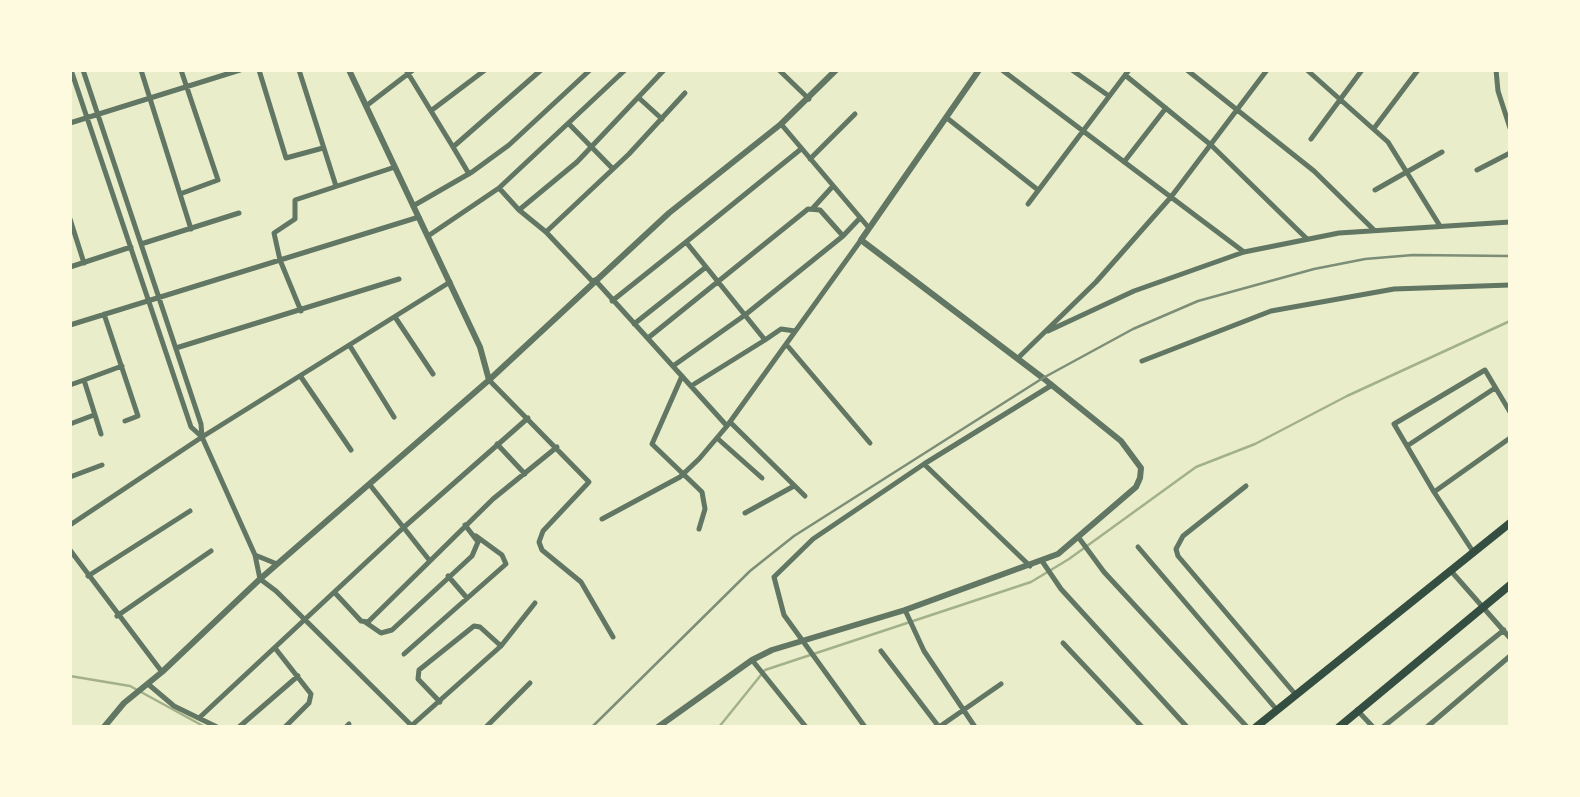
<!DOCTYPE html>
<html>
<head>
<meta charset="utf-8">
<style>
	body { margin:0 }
	#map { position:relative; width:1580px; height:797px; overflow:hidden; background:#e9edc9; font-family:Rubik,sans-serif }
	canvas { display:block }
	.frame { position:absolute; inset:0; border:72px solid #fefae0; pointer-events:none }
</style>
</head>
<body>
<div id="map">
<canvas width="1580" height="797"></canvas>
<div class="frame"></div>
</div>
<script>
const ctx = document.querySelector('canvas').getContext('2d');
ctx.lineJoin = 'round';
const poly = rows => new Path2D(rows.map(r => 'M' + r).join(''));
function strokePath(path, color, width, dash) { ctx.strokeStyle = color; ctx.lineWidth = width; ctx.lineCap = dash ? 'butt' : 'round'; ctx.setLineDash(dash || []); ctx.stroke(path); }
strokePath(poly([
	[70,676,130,686,205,727],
	[719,727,765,670,1031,582,1069,559,1196,467,1255,444,1347,396,1510,321]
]), '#a3b18a', 2.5);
strokePath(poly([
	[71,70,191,427,202,437],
	[83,70,201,424,202,437,255,555,260,579,276,591,413,727],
	[141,70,191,229],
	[259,70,286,158,323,148],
	[299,70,336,186],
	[406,70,453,147,541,70],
	[779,70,809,99],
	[1002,70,1244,252],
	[1072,70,1109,96],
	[1187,70,1314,171,1374,230],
	[1307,70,1388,142,1440,226],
	[1496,70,1498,91,1510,128],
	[1125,75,1211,145,1307,239],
	[639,98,662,119],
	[366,106,413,70],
	[432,110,485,70],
	[947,118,1038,190],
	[70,123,240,70],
	[569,124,613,169],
	[781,124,869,228],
	[1375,127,1418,70],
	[1311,139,1362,70],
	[453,147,469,174],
	[810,159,855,114],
	[1124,162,1166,108],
	[1477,170,1510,153],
	[499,188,519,210,546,232,629,154,685,93],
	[1375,190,1442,152],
	[180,194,218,180,181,70],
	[1028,204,1129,70],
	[413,206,472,172,509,145,590,70],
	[813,208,833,186],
	[519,210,577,162,664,70],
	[70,219,84,263],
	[546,232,593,282],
	[428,236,499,188,625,70],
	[141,244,239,213],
	[70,267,131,247],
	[595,280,727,426],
	[612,301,686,242],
	[301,311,280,260,274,233,295,219,295,200,395,167],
	[104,314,138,416,125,421],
	[395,317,433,374],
	[634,324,706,267],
	[70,325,419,217],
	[795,331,781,329,765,340,686,242,801,149],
	[1048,331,1134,291,1244,252,1339,233,1510,222],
	[648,338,808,209,820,210,843,236,860,218],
	[786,344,870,443],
	[350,346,394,417],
	[176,348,399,279],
	[1018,358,1096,282,1171,197,1267,70],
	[1142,361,1271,311,1394,289,1510,285],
	[673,366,745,315,843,236],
	[682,376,652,444,702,492,705,509,699,529],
	[301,377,351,450],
	[84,380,122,366],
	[489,380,589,482,543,531,539,542,542,550,581,582,613,637],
	[70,385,84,380,101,434],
	[691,386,765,340],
	[730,422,805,496],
	[70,424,94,415],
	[717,438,762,478],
	[497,444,525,474],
	[1407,446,1495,388],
	[924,464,1030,566],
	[70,477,102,465],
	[370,485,430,561],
	[1246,486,1183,536,1176,549,1178,556,1296,695],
	[1434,492,1394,424,1485,370,1510,412],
	[745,513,794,486],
	[602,519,680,477,699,459,727,426,861,240],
	[70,525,202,437,450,282],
	[1079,538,1104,572,1247,727],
	[1138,547,1277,710],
	[70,550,162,672],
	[1474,553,1434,492,1510,438],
	[255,555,277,564],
	[1042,561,1061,589,1187,727],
	[1451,571,1510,638],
	[88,576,190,511],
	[448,576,467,598],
	[336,594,361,621,368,622,493,499,557,447],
	[905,610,924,651,975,727],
	[117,616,211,551],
	[365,622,381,633,392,630,472,556,478,542,465,525],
	[1063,643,1142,727],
	[275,648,311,694,309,703,285,727],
	[881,651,939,727],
	[404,654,506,564,502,555,476,536],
	[752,660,806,727],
	[148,684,174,706,217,727],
	[440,702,418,679,419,670,474,626,480,627,501,646],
	[1357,710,1373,727],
	[199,718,403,528,528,418],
	[239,727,298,676],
	[346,727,349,724],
	[410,727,501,646,535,603],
	[486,727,530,683],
	[865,727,784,615,774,577,813,539,924,464,1052,385],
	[939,727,1001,684],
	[1383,727,1504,630],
	[1427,727,1510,656]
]), '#617663', 5);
strokePath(poly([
	[349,70,480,347,489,380],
	[104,727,124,703,162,672,260,579,489,380,669,213,781,124,836,70],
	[658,727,752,660,772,650,905,610,1058,554,1136,487,1140,478,1141,468,1121,441,1043,378,861,240,979,70]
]), '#617663', 6);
strokePath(poly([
	[1256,727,1510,523],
	[1339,727,1510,585]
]), '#344e41', 8);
strokePath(poly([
	[592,727,750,571,794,536,1043,378,1133,329,1198,301,1314,269,1365,259,1413,255,1510,256]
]), '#7c8e77', 2.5);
</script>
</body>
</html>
